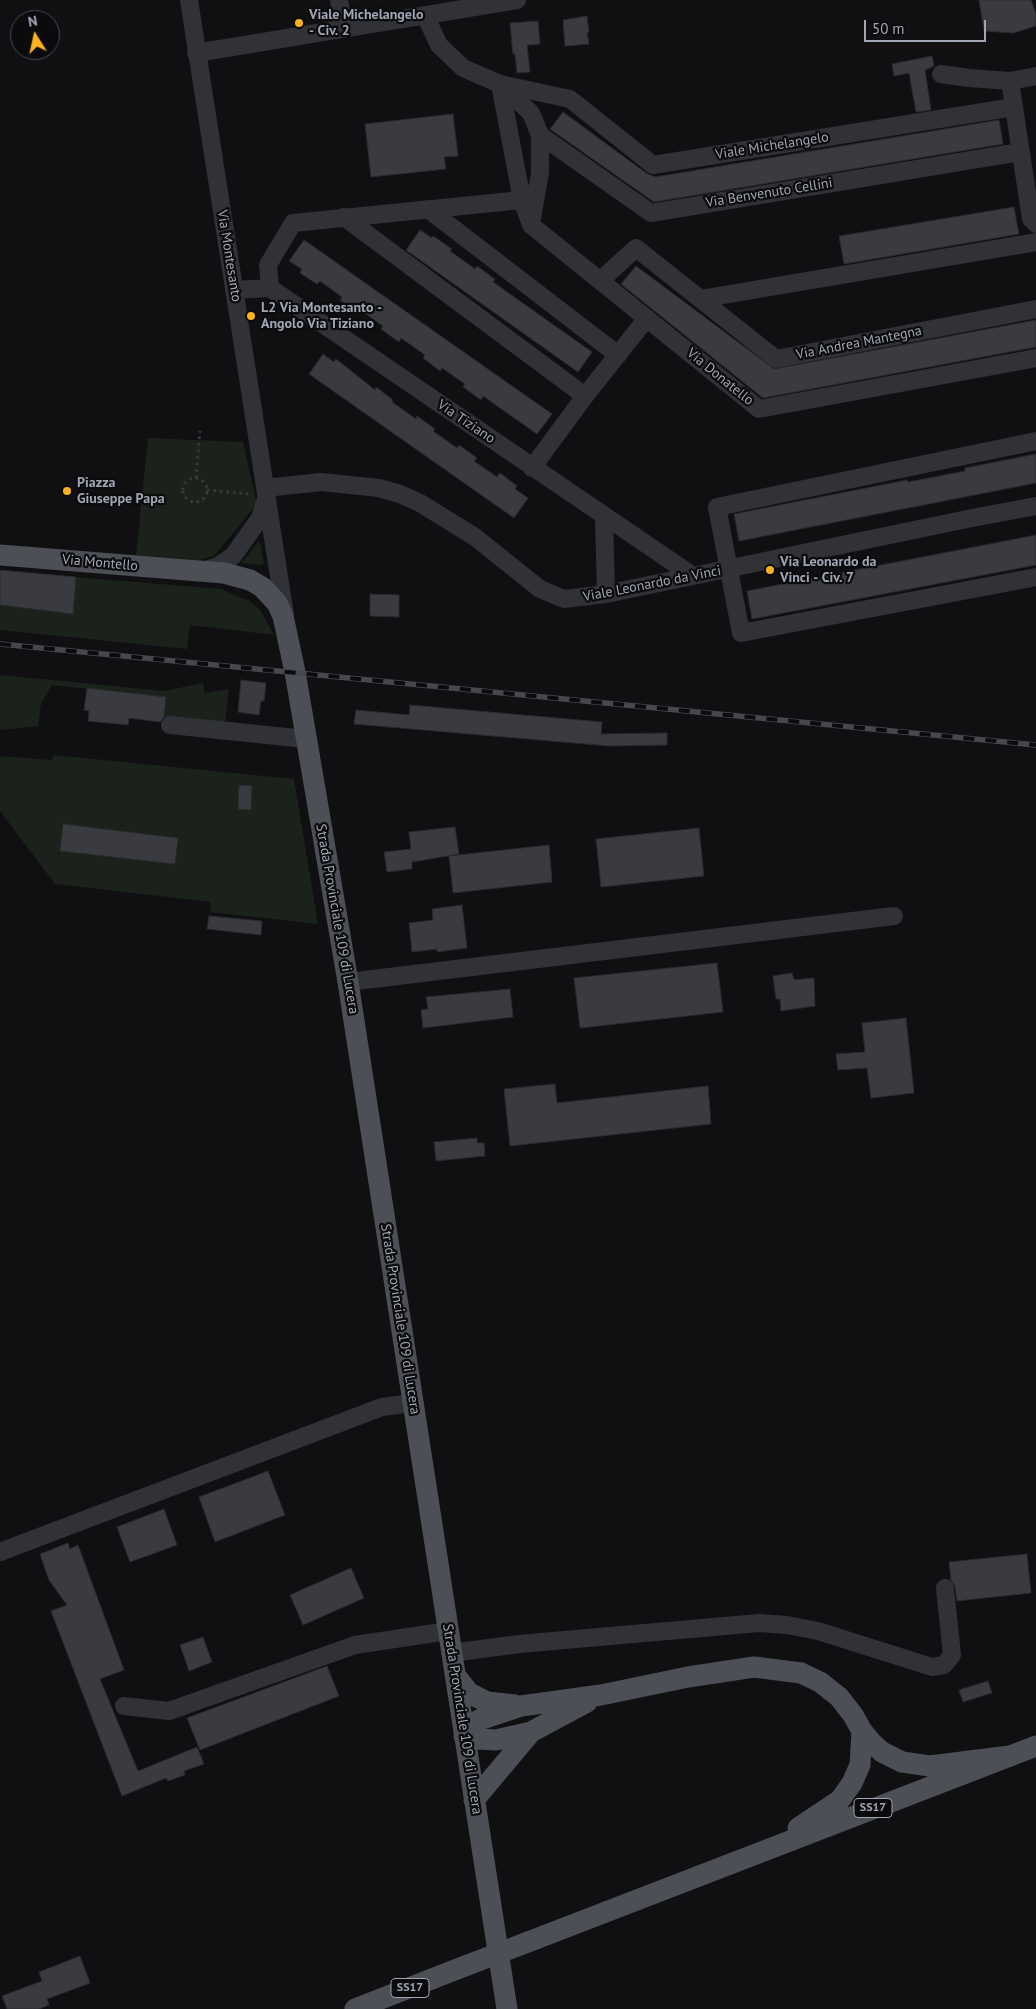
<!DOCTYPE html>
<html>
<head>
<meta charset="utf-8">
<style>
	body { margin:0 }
	#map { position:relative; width:1036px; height:2009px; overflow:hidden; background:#101012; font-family:"PT Sans",sans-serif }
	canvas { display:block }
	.north { position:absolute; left:10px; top:10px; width:50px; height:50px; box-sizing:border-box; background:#0b0b0d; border:1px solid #474950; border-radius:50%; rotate:350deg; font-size:14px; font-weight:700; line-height:20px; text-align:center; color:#a1a6b4 }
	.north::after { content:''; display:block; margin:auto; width:18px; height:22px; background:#fdb21d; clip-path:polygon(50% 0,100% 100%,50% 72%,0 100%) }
	.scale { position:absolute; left:864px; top:20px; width:122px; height:22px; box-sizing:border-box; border:2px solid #a1a6b4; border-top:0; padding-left:6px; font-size:15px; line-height:18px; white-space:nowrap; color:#a1a6b4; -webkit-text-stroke:4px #0b0b0d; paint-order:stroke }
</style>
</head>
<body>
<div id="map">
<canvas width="1036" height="2009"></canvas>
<div class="north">N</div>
<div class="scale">50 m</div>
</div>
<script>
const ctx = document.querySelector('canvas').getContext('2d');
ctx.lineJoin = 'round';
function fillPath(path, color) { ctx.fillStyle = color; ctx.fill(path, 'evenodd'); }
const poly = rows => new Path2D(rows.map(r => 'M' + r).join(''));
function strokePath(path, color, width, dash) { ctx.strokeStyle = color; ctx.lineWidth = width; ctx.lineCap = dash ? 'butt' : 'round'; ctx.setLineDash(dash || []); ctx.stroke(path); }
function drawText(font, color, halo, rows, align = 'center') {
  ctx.font = font + ' "PT Sans",sans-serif'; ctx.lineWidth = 4.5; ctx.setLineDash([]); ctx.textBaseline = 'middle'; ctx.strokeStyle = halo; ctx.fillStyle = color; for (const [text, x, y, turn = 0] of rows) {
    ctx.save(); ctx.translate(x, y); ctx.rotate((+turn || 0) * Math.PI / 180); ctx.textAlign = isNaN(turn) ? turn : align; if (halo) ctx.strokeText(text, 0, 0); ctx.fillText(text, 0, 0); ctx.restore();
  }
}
fillPath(poly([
	[148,438,243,442,257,504,214,556,198,560,136,555],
	[258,542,260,543,264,563,261,565,243,563,242,562],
	[76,577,221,589,251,602,260,610,274,635,190,625,187,649,0,630,0,605,72,614],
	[0,675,164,691,203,683,205,693,229,689,225,725,164,718,166,697,52,685,41,704,38,726,0,730],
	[54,755,294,779,318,924,210,912,211,902,55,884,0,811,0,756,52,760]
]), '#1a221b');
const building = poly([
	[979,0,1031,0,1036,14,1036,26,1013,33,984,31,979,0],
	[587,16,589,32,587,33,589,44,565,46,563,20,587,16],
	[538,21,540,44,527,45,530,72,517,73,515,54,513,54,510,23,538,21],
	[932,56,934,66,925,70,931,110,916,112,909,73,894,76,892,64,932,56],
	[563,112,646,173,655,177,999,120,1003,144,654,202,550,129,563,112],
	[453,114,458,156,444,157,446,169,371,177,365,124,453,114],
	[1014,207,1019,234,844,264,839,236,1014,207],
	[420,230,432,238,433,236,452,249,450,251,475,269,477,266,495,279,493,282,592,352,578,372,406,250,420,230],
	[304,240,552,414,537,434,483,396,481,400,463,387,465,384,442,368,440,371,423,358,425,355,401,338,399,342,381,329,383,326,359,309,357,312,340,300,342,297,320,281,317,284,300,273,302,269,289,261,304,240],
	[636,266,774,369,1036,320,1036,347,763,398,621,284,636,266],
	[323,354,334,362,336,359,375,390,376,387,393,400,392,402,416,419,417,416,435,429,433,431,457,448,459,445,477,458,474,461,497,477,500,473,517,486,515,489,528,498,514,518,309,374,323,354],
	[1036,454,1036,483,739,541,734,514,907,480,908,482,965,471,965,468,1036,454],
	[1036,535,1036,565,752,619,747,591,1036,535],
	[0,570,76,577,73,614,0,605,0,570],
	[370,594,399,595,399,617,370,616,370,594],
	[241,680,266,683,264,701,261,701,259,715,238,712,241,680],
	[87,688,166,697,164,717,160,722,129,718,128,725,88,721,89,711,84,710,87,688],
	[410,705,602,722,601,734,667,733,667,745,609,746,354,724,356,710,409,715,410,705],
	[239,785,252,786,251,810,238,809,239,785],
	[63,824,178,838,175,864,60,851,63,824],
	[455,827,459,854,412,862,412,869,387,872,384,852,411,849,409,832,455,827],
	[699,828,704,876,601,887,596,839,699,828],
	[549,845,552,882,453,893,449,856,549,845],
	[462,905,467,948,437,952,437,949,412,952,409,923,433,920,432,909,462,905],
	[209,916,262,921,261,935,207,929,209,916],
	[717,963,723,1012,580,1028,574,978,717,963],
	[792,973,794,980,814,978,815,1006,781,1011,780,999,776,999,773,976,792,973],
	[510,989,513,1017,423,1028,421,1010,428,1009,426,997,510,989],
	[906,1018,914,1093,871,1098,867,1068,838,1070,836,1054,865,1052,862,1023,906,1018],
	[555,1084,557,1103,708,1086,711,1124,510,1146,504,1089,555,1084],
	[477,1138,477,1143,484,1143,485,1156,436,1161,434,1142,477,1138],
	[268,1471,285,1515,215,1542,199,1497,268,1471],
	[164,1509,177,1545,130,1562,117,1527,164,1509],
	[68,1543,70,1549,78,1545,124,1670,100,1679,138,1771,197,1747,204,1764,184,1771,185,1775,168,1781,166,1778,122,1796,51,1611,67,1605,49,1580,40,1554,68,1543],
	[1027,1554,1031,1593,957,1601,955,1586,951,1580,949,1562,1027,1554],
	[351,1568,364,1598,303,1625,290,1595,351,1568],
	[203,1637,212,1662,189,1671,180,1645,203,1637],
	[327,1666,339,1696,200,1750,187,1718,327,1666],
	[988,1681,992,1693,963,1702,959,1690,988,1681],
	[80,1956,90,1983,47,1999,49,2005,39,2009,7,2009,2,1996,42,1981,39,1972,80,1956]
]);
fillPath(building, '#3a3b40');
strokePath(building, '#2a2a2e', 1);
strokePath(poly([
	[196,478,200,431],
	'183 490a12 12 0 1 1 24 0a12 12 0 1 1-24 0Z',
	[207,490,250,494]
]), '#37393e', 3, [2.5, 4]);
strokePath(poly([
	[189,0,285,615],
	[339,0,344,29],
	[425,15,439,45,463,68,500,84,531,113,540,135,540,173,531,224],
	[196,53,517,0],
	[941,74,969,78,1010,81],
	[1036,76,1010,81,1031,219,1036,224],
	[500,84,522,200,531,225,759,409,1036,358],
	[500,84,570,99,653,165,1014,107],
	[540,135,651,213,1020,152],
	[428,209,618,355],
	[344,217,585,396],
	[601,280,636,248,776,359,1036,309],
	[270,288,268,265,293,223,522,200],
	[234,290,270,288,693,576],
	[700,299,1036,242],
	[1036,441,717,507,741,633,1036,577],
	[532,468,585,396,647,318],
	[265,488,321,482,379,488,400,494,420,503,475,537,540,589,564,599,606,594,972,518,1036,506],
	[604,517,606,594],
	[202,571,218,566,233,556,260,518,266,499],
	[170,725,306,739],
	[348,982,894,916],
	[0,1552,382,1407,413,1403],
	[451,1653,519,1644,759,1623,787,1625,818,1631,932,1667,944,1665,952,1655,945,1588],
	[124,1706,169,1711,355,1645,448,1631]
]), '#313237', 18);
strokePath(poly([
	[0,555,224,573,250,580,262,587,277,603,283,616,295,672,348,982,507,2009],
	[455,1675,469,1693,487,1702,515,1705],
	[464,1736,479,1720,521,1706,601,1695,688,1677,754,1667,801,1673,820,1682,839,1697,853,1715,862,1731,871,1742,882,1752,902,1762,930,1766,1010,1756],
	[464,1736,478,1739,496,1740,531,1732,587,1702],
	[474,1800,531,1732],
	[798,1828,840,1800,852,1783,860,1765,862,1731],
	[528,1942,1036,1746],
	[355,2009,465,1966]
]), '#4d4f56', 21);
const rail = poly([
	[0,644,1036,745]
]);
strokePath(rail, '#46484e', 5.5);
strokePath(rail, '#0b0b0d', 4, [11]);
strokePath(poly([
	[465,1966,528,1942]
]), '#4d4f56', 21);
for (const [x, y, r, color] of [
	[299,23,5,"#fdb21d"],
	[251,316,5,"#fdb21d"],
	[67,491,5,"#fdb21d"],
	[770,570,5,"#fdb21d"]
]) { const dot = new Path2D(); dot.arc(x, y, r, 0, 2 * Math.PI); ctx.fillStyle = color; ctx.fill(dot); strokePath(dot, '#0b0b0d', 2); }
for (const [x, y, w] of [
	[873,1808,38],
	[410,1988,38]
]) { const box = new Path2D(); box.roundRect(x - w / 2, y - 9.5, w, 19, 4); ctx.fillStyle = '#0b0b0d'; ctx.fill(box); strokePath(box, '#a1a6b4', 1); }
drawText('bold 12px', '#a1a6b4', null, [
	["SS17",873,1808],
	["SS17",410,1988]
]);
drawText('bold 14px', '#a1a6b4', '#0b0b0d', [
	["Viale Michelangelo",309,15],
	["- Civ. 2",309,31],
	["L2 Via Montesanto -",261,308],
	["Angolo Via Tiziano",261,324],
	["Piazza",77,483],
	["Giuseppe Papa",77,499],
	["Via Leonardo da",780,562],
	["Vinci - Civ. 7",780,578]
], 'left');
drawText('14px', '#a1a6b4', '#0b0b0d', [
	["Viale Michelangelo",772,146,-9],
	["Via Benvenuto Cellini",769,193,-9],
	["Via Montesanto",229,256,81],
	["Via Andrea Mantegna",859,343,-11],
	["Via Donatello",720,377,39],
	["Via Tiziano",466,422,34],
	["Via Montello",100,563,5],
	["Viale Leonardo da Vinci",652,584,-11],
	["Strada Provinciale 109 di Lucera",337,919,80],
	["Strada Provinciale 109 di Lucera",400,1319,81],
	["Strada Provinciale 109 di Lucera",462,1719,81]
]);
</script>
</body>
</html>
